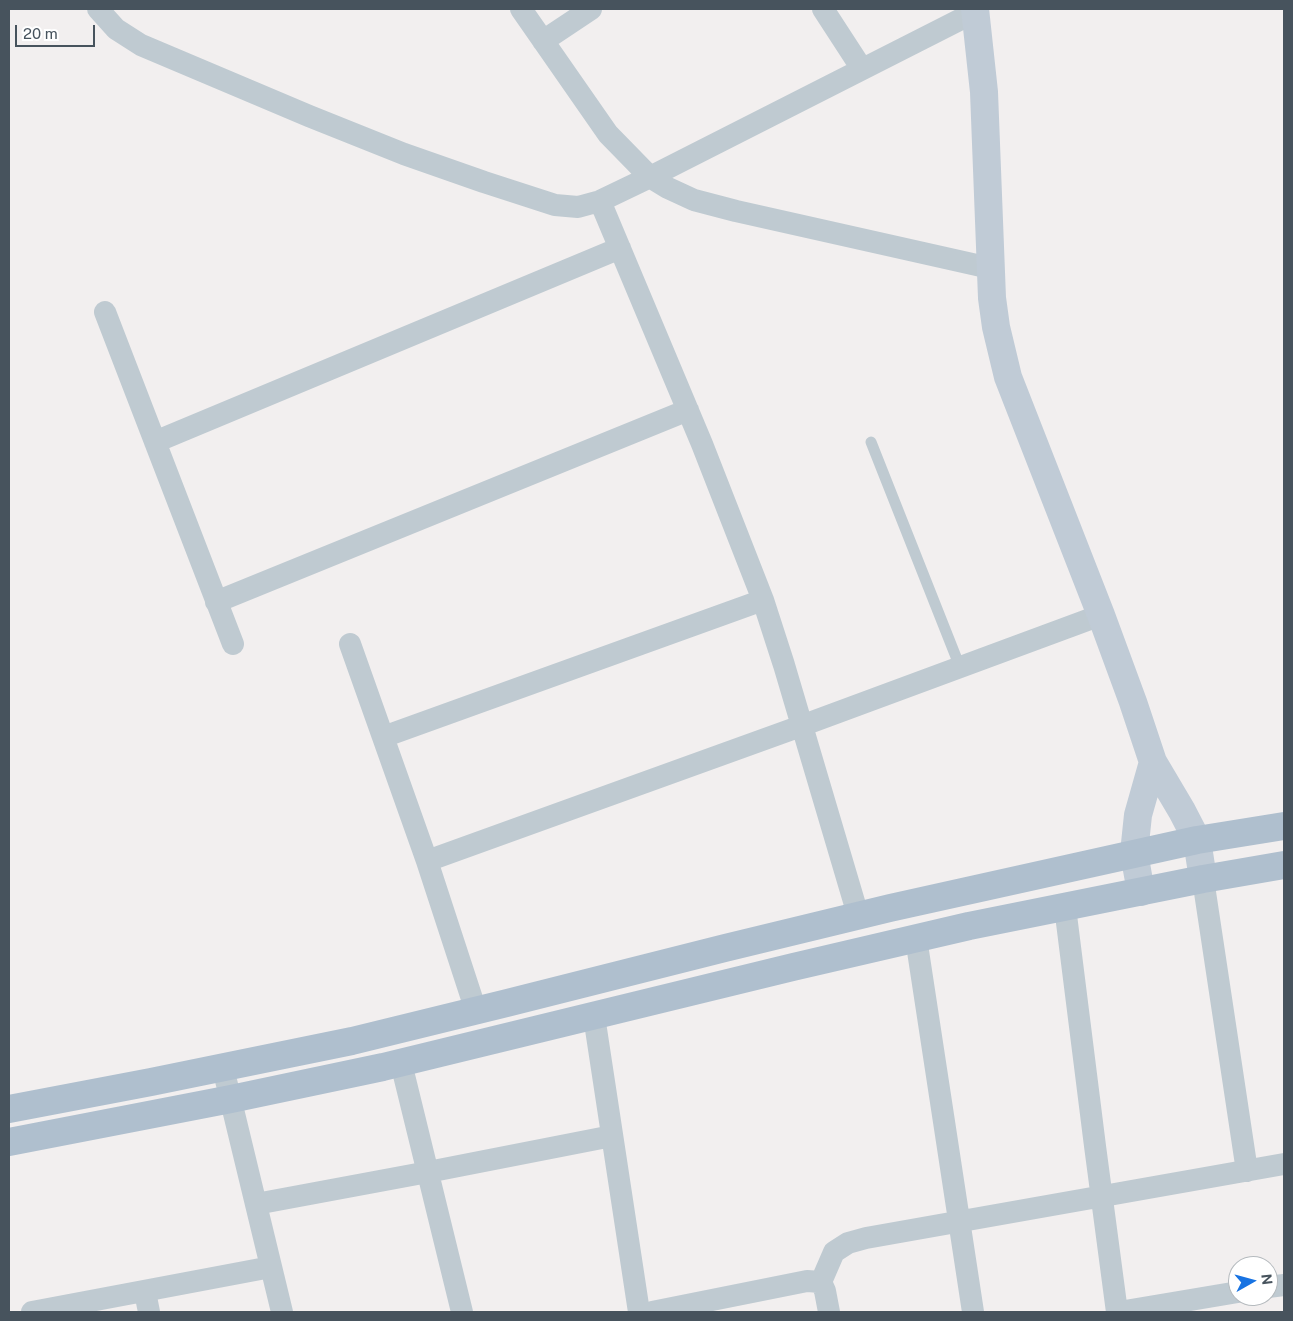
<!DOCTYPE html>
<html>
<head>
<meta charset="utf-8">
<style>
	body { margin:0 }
	#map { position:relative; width:1293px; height:1321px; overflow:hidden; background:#f2efef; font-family:"Public Sans",sans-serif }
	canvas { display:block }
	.frame { position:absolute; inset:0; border:10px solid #47535d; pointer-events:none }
	.north { position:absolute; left:1228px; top:1256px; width:50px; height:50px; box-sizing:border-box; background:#fff; border:1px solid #b5babe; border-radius:50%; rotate:83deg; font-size:14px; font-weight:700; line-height:20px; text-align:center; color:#47535d }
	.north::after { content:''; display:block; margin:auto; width:18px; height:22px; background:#1873e2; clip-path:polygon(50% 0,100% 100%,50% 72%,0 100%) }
	.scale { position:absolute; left:15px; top:25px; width:80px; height:22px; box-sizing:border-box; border:2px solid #47535d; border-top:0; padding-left:6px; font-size:15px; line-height:18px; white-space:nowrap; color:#47535d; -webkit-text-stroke:4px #fff; paint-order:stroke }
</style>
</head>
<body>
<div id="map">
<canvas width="1293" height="1321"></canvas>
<div class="frame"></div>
<div class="north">N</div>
<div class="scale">20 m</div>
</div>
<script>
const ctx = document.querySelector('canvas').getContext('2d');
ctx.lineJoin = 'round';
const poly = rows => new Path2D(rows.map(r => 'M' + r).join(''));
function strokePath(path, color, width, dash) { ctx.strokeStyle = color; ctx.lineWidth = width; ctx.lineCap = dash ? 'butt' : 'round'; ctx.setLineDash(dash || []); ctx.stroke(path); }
strokePath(poly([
	[871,442,960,667]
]), '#bfcad1', 11);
strokePath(poly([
	[98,9,116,29,141,45,309,116,404,154,484,182,555,205,578,207,600,201,650,177,975,12],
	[521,9,608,134,650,177,668,188,694,200,736,211,990,268],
	[823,9,862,69],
	[543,41,591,9],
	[600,201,702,444,763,600,784,665,858,915],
	[105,312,233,644],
	[155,442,620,248],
	[216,602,688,410],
	[350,644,427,861,476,1011],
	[383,737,763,600],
	[427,861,801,726,1101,615],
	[1203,879,1247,1171],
	[1065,907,1095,1146,1117,1312],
	[916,938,973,1312],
	[594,1016,639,1312],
	[401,1063,462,1312],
	[223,1068,282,1312],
	[256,1204,428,1172,612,1136],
	[821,1282,834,1252,848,1243,866,1238,1284,1164],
	[1268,1287,1284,1285],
	[145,1292,149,1312],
	[32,1312,271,1267],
	[652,1312,807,1281,821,1282,825,1291,829,1312],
	[1119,1312,1238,1292]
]), '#bfcad1', 22);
strokePath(poly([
	[975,9,984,92,992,298,996,327,1008,377,1101,615,1133,702,1153,762,1182,811,1197,840,1203,879],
	[1141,892,1134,853,1138,815,1153,762]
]), '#c0cbd6', 28);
strokePath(poly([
	[9,1109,151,1082,352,1041,507,1003,725,948,890,908,1197,840,1284,826],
	[9,1142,231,1099,383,1067,793,967,969,926,1203,879,1284,865]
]), '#afbfce', 28);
</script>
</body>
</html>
